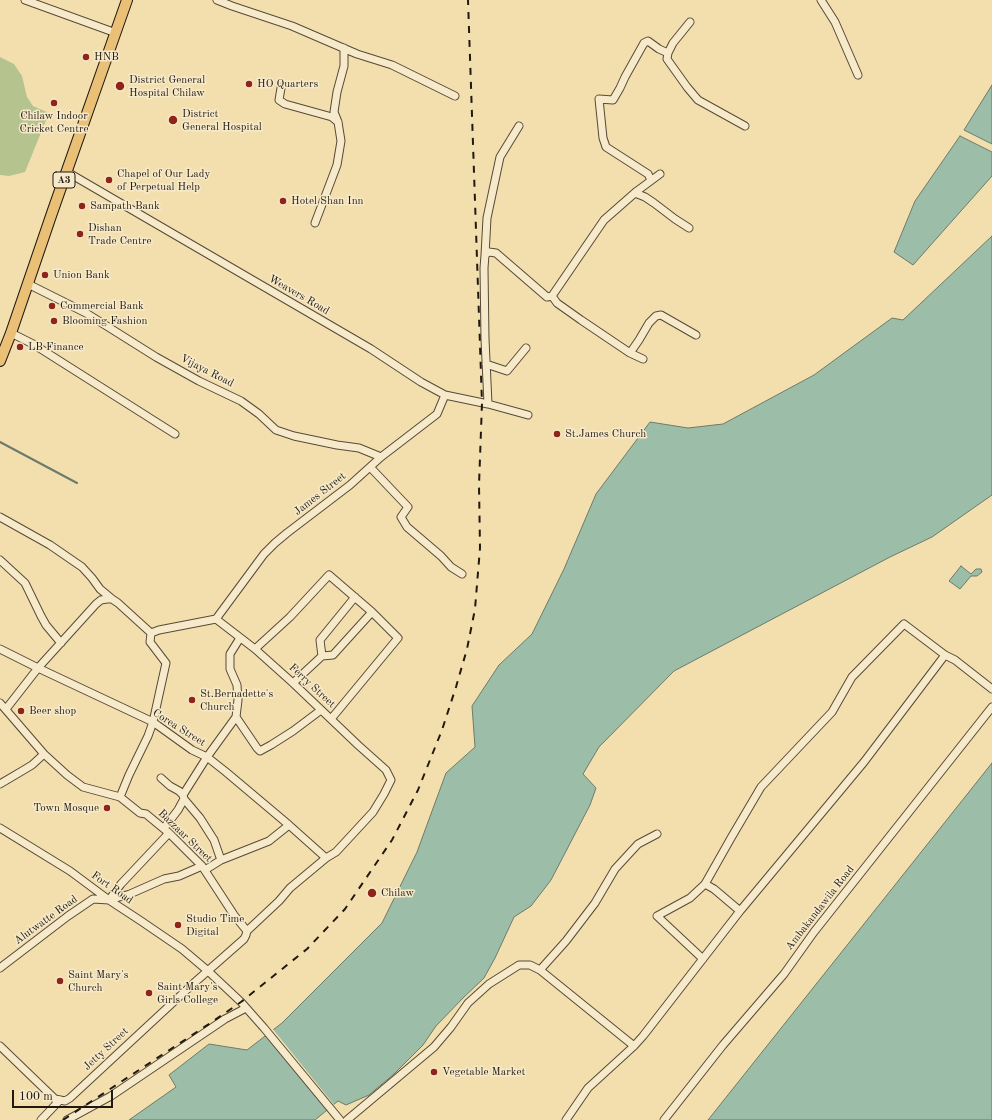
<!DOCTYPE html>
<html>
<head>
<meta charset="utf-8">
<style>
	body { margin:0 }
	#map { position:relative; width:992px; height:1120px; overflow:hidden; background:#f3dfae; font-family:"Old Standard TT",serif }
	canvas { display:block }
	.scale { position:absolute; left:12px; top:1090px; width:101px; height:18px; box-sizing:border-box; border:2px solid #211910; border-top:0; padding-left:5px; font-size:12px; line-height:14px; white-space:nowrap; color:#211910; -webkit-text-stroke:3px #f7eaca; paint-order:stroke }
</style>
</head>
<body>
<div id="map">
<canvas width="992" height="1120"></canvas>
<div class="scale">100 m</div>
</div>
<script>
const ctx = document.querySelector('canvas').getContext('2d');
ctx.lineJoin = 'round';
function fillPath(path, color) { ctx.fillStyle = color; ctx.fill(path, 'evenodd'); }
const poly = rows => new Path2D(rows.map(r => 'M' + r).join(''));
function strokePath(path, color, width, dash) { ctx.strokeStyle = color; ctx.lineWidth = width; ctx.lineCap = dash ? 'butt' : 'round'; ctx.setLineDash(dash || []); ctx.stroke(path); }
function drawText(font, color, halo, rows, align = 'center') {
  ctx.font = font + ' "Old Standard TT",serif'; ctx.lineWidth = 3; ctx.setLineDash([]); ctx.textBaseline = 'middle'; ctx.strokeStyle = halo; ctx.fillStyle = color; for (const [text, x, y, turn = 0] of rows) {
    ctx.save(); ctx.translate(x, y); ctx.rotate((+turn || 0) * Math.PI / 180); ctx.textAlign = isNaN(turn) ? turn : align; if (halo) ctx.strokeText(text, 0, 0); ctx.fillText(text, 0, 0); ctx.restore();
  }
}
fillPath(poly([
	[0,57,14,64,22,76,27,97,33,106,49,113,25,172,9,176,0,175]
]), '#b5c38f');
const water = poly([
	[992,85,992,144,964,130,992,85],
	[960,136,992,152,992,176,913,265,894,252,915,201,960,136],
	[992,236,992,495,932,537,890,557,674,671,599,747,583,774,596,788,590,805,551,880,531,906,514,917,495,958,484,978,463,998,436,1026,423,1045,394,1074,369,1095,346,1105,338,1101,315,1120,129,1120,176,1087,169,1075,209,1044,247,1050,269,1033,282,1023,382,923,417,852,446,773,475,747,472,706,499,665,532,634,564,569,596,494,650,422,688,428,723,424,814,375,892,318,903,320,992,236],
	[961,566,971,574,976,569,981,569,982,572,977,576,971,576,960,589,949,581,961,566],
	[992,763,992,1120,708,1120,992,763]
]);
fillPath(water, '#9cbda7');
strokePath(water, '#6b7b6b', 1);
fillPath(poly([
	[272,1028,335,1106,328,1112,264,1034]
]), '#f3dfae');
strokePath(poly([
	[0,442,77,483]
]), '#6b7b6b', 2);
const minor = poly([
	[25,0,116,33],
	[217,0,232,6,292,26,357,54,392,65,455,96],
	[821,0,835,22,858,75],
	[690,22,673,43,668,53,667,59,687,87,698,100,745,126],
	[281,88,279,100,285,104,332,117,338,122],
	[67,172,371,349,421,382,445,395,488,404,528,415],
	[651,180,648,174,606,147,603,138,599,99,613,100,620,88,625,77,644,43,648,41,659,49,668,53],
	[635,193,645,197,654,203,675,219,689,228],
	[315,223,337,165,341,141,338,122,334,112,337,92,344,66,344,48],
	[485,255,487,218,500,157,519,126],
	[28,284,86,313,156,357,199,381,241,401,259,414,276,430,294,436,337,445,359,448,381,457],
	[552,296,557,303,581,320,630,353,643,359],
	[11,333,33,344,175,434],
	[630,353,639,340,649,323,656,316,661,315,696,335],
	[486,364,507,371,526,348],
	[488,404,485,339,484,268,485,255,489,252,496,253,547,297,552,296,604,220,637,191,660,174],
	[370,467,408,507,401,517,407,527,441,556,451,567,462,574],
	[0,517,50,545,82,567,92,578,100,589,112,599],
	[0,560,25,583,41,616,46,625,61,643],
	[216,619,264,554,275,543,287,533,350,485,381,457,437,414,445,395],
	[0,649,38,668,153,722,192,750,207,757,226,772,289,825,326,858],
	[255,649,290,617,329,575,372,612,398,638,331,719],
	[322,656,320,640,355,597],
	[293,683,322,656,333,655,372,612],
	[0,703,44,754,67,775,83,787,120,797,140,813,146,814,169,833,202,866,234,915,247,931],
	[236,717,257,748,260,751,271,745,293,731,321,710],
	[161,778,170,786,179,791,183,795],
	[0,784,22,771,32,765,44,754],
	[120,797,129,775,148,736,153,722,166,663,150,642,151,633],
	[184,799,200,818,214,840,221,860],
	[0,828,70,871,109,900,141,921,182,949,208,971,241,1002,264,1028,340,1120],
	[164,828,178,810,184,799,183,795,207,757,236,717,238,700,237,685,230,669,230,654,240,638],
	[205,870,221,860,269,841,289,825],
	[705,884,714,889,740,911],
	[109,900,121,884,169,833],
	[703,959,657,916,690,898,705,884,731,838,761,787,832,712,852,677,904,624,945,655],
	[0,968,68,916,93,899,109,900,130,894,164,879,179,876,202,866],
	[540,970,566,941,595,903,615,869,638,844,657,834],
	[0,1046,55,1099,65,1101,70,1098,194,983,244,939,246,935,247,931,279,901,290,888,326,858,336,852,373,812,384,794,391,780,386,770,358,745,293,683,255,649,216,619,159,630,151,633,118,603,112,599,107,599,101,600,96,604,38,668,6,709],
	[41,1120,60,1100],
	[67,1120,111,1096,225,1019,246,1008],
	[347,1120,434,1047,451,1027,468,1003,489,984,519,965,530,965,540,970,634,1046],
	[566,1120,588,1088,634,1046,643,1036,740,911,864,762,945,655,955,660,992,689],
	[664,1120,723,1045,784,974,814,932,992,707]
]);
const highway = poly([
	[0,361,11,333,52,213,127,0]
]);
strokePath(minor, '#564a38', 9);
strokePath(highway, '#211910', 12);
strokePath(minor, '#f7eaca', 7);
strokePath(highway, '#eac077', 10);
strokePath(poly([
	[63,1120,212,1022,241,1002,307,949,345,909,392,840,418,790,442,730,456,687,467,649,475,609,480,548,479,485,482,403,468,0]
]), '#211910', 2, [7, 7]);
for (const [x, y, r, color] of [
	[86,57,4,"#8f2418"],
	[249,84,4,"#8f2418"],
	[120,86,5,"#8f2418"],
	[54,103,4,"#8f2418"],
	[173,120,5,"#8f2418"],
	[109,180,4,"#8f2418"],
	[283,201,4,"#8f2418"],
	[82,206,4,"#8f2418"],
	[80,234,4,"#8f2418"],
	[45,275,4,"#8f2418"],
	[52,306,4,"#8f2418"],
	[54,321,4,"#8f2418"],
	[20,347,4,"#8f2418"],
	[557,434,4,"#8f2418"],
	[192,700,4,"#8f2418"],
	[21,711,4,"#8f2418"],
	[107,808,4,"#8f2418"],
	[372,893,5,"#8f2418"],
	[178,925,4,"#8f2418"],
	[60,981,4,"#8f2418"],
	[149,993,4,"#8f2418"],
	[434,1072,4,"#8f2418"]
]) { const dot = new Path2D(); dot.arc(x, y, r, 0, 2 * Math.PI); ctx.fillStyle = color; ctx.fill(dot); strokePath(dot, '#f7eaca', 1.5); }
for (const [x, y, w] of [
	[64,180,22]
]) { const box = new Path2D(); box.roundRect(x - w / 2, y - 8, w, 16, 3); ctx.fillStyle = '#f7eaca'; ctx.fill(box); strokePath(box, '#211910', 1); }
drawText('bold 10px', '#211910', null, [
	["A3",64,180]
]);
drawText('11px', '#211910', '#f7eaca', [
	["HNB",94,57],
	["District General",129,80],
	["Hospital Chilaw",129,93],
	["HO Quarters",257,84],
	["District",182,114],
	["General Hospital",182,127],
	["Chilaw Indoor",54,116,"center"],
	["Cricket Centre",54,129,"center"],
	["Chapel of Our Lady",117,174],
	["of Perpetual Help",117,187],
	["Hotel Shan Inn",291,201],
	["Sampath Bank",90,206],
	["Dishan",88,228],
	["Trade Centre",88,241],
	["Union Bank",53,275],
	["Commercial Bank",60,306],
	["Blooming Fashion",62,321],
	["LB Finance",28,347],
	["St.James Church",565,434],
	["St.Bernadette's",200,694],
	["Church",200,707],
	["Beer shop",29,711],
	["Town Mosque",99,808,"right"],
	["Chilaw",381,893],
	["Studio Time",186,919],
	["Digital",186,932],
	["Saint Mary's",68,975],
	["Church",68,988],
	["Saint Mary's",157,987],
	["Girls College",157,1000],
	["Vegetable Market",442,1072]
], 'left');
drawText('11px', '#211910', '#f7eaca', [
	["Weavers Road",299,295,30],
	["Vijaya Road",207,371,27],
	["James Street",320,494,-38],
	["Ferry Street",312,686,43],
	["Corea Street",179,728,32],
	["Bazzaar Street",185,836,44],
	["Fort Road",112,888,35],
	["Ambakandawila Road",820,908,-52],
	["Alutwatte Road",46,920,-36],
	["Jetty Street",106,1049,-43]
]);
</script>
</body>
</html>
